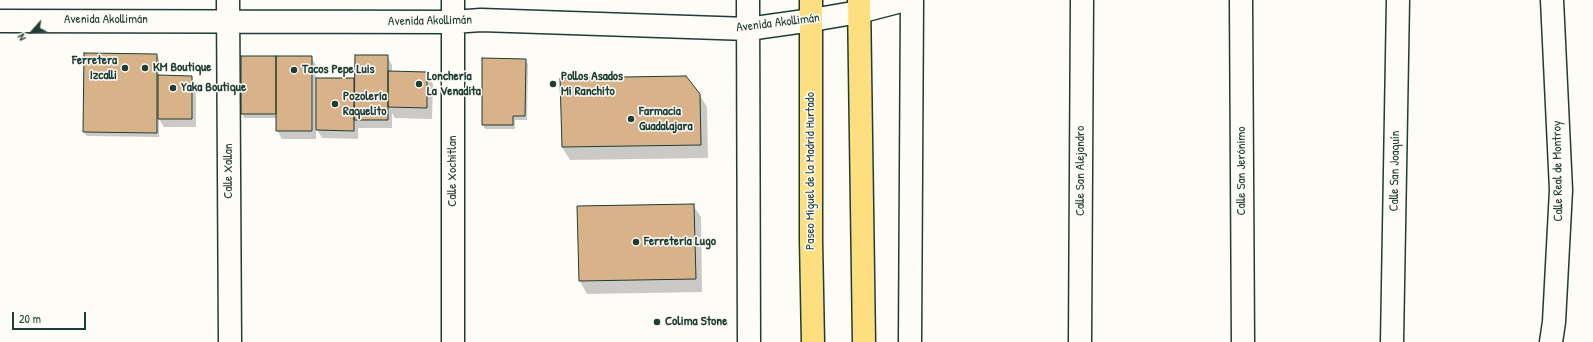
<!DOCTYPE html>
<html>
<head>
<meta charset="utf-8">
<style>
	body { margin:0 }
	#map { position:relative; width:1593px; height:342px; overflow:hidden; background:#fdfcf7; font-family:"Patrick Hand",sans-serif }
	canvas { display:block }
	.north { position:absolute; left:12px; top:12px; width:40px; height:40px; -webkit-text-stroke:3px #fdfcf7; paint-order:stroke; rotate:243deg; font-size:11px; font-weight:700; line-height:16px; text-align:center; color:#1f3d34 }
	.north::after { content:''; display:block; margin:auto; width:14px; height:18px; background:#1f3d34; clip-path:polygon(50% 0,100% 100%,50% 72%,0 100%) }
	.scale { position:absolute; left:12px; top:312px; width:74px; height:18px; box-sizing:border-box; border:2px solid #1f3d34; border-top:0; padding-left:5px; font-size:12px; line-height:14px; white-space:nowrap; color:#1f3d34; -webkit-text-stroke:3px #fdfcf7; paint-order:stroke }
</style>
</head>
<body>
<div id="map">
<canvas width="1593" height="342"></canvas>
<div class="north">N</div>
<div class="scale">20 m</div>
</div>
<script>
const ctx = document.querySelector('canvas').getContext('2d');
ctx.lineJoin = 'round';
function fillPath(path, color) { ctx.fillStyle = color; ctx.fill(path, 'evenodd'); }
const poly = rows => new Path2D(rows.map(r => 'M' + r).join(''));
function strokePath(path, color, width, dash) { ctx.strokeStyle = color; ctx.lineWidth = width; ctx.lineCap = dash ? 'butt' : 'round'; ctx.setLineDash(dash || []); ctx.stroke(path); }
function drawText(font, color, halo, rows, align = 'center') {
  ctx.font = font + ' "Patrick Hand",sans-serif'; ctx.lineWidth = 3; ctx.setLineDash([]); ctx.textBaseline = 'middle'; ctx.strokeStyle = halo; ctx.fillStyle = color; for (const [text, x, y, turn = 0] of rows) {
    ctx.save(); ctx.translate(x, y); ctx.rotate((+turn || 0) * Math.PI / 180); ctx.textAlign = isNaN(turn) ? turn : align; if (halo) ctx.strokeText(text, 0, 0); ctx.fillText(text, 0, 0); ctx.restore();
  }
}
fillPath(poly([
	[85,54,157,55,159,59,159,76,191,77,196,85,196,127,164,127,159,119,159,137,87,136,84,132],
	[387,56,392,65,392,72,427,73,433,84,432,119,395,118,392,113,392,128,358,128,358,139,322,138,316,128,316,139,282,139,277,130,277,118,244,118,242,113,311,57,316,65,316,79,355,79],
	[525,60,528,64,527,120,515,120,515,129,485,129,483,125],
	[561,79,699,94,707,107,708,158,570,160,562,147],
	[693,205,701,217,702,292,587,294,580,281,578,207]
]), '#0003');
const building = poly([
	[84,53,157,54,157,133,83,132,84,53],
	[355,55,388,55,388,120,354,120,355,55],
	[241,56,276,56,276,114,241,114,241,56],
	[276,56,312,56,312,131,276,131,276,56],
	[482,58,526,59,525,116,513,116,513,125,482,125,482,58],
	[388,71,427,72,427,108,388,107,388,71],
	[158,75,192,76,192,119,158,119,158,75],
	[686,76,700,94,701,145,562,147,560,78,686,76],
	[316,78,354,78,354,131,316,130,316,78],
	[694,204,696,279,579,281,577,206,694,204]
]);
fillPath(building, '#d8b389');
strokePath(building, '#1f3d34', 1);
const minor = poly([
	[228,0,230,342],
	[453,0,453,342],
	[748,0,749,342],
	[1241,0,1243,342],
	[0,21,453,22,481,20,748,29,812,20,859,12,905,0],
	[910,342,912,0],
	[1080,342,1082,0],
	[1392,342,1398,0],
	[1551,342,1554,322,1561,190,1552,0]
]);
const highway = poly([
	[811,0,811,240,813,342],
	[859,0,864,342]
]);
strokePath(minor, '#1f3d34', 25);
strokePath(highway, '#1f3d34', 25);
strokePath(minor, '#fdfcf7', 22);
strokePath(highway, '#fedf80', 22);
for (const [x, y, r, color] of [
	[125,68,4,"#1f3d34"],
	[145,68,4,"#1f3d34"],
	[294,70,4,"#1f3d34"],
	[419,84,4,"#1f3d34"],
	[553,84,4,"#1f3d34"],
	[173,88,4,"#1f3d34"],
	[335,104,4,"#1f3d34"],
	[631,119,4,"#1f3d34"],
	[636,242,4,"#1f3d34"],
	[657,322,4,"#1f3d34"]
]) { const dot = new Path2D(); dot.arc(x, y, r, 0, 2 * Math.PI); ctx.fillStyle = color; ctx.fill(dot); strokePath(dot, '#fdfcf7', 1.5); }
drawText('13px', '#1f3d34', '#fdfcf7', [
	["Avenida Akollimán",106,20],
	["Avenida Akollimán",430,21,-1],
	["Avenida Akollimán",778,23,-7],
	["Calle Xallan",229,171,-90],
	["Calle Xochitlan",453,171,-90],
	["Paseo Miguel de la Madrid Hurtado",811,171,-90],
	["Calle San Alejandro",1081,171,-90],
	["Calle San Jerónimo",1242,171,-90],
	["Calle San Joaquín",1395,171,-89],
	["Calle Real de Montroy",1558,171,-91]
]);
drawText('bold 13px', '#1f3d34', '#fdfcf7', [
	["Ferretera",117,61,"right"],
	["Izcalli",117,76,"right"],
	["KM Boutique",153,68],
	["Tacos Pepe Luis",302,70],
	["Lonchería",427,77],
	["La Venadita",427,92],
	["Pollos Asados",561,77],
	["Mi Ranchito",561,92],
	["Yaka Boutique",181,88],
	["Pozolería",343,97],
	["Raquelito",343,112],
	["Farmacia",639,112],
	["Guadalajara",639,127],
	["Ferretería Lugo",644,242],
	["Colima Stone",665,322]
], 'left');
</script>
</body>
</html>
